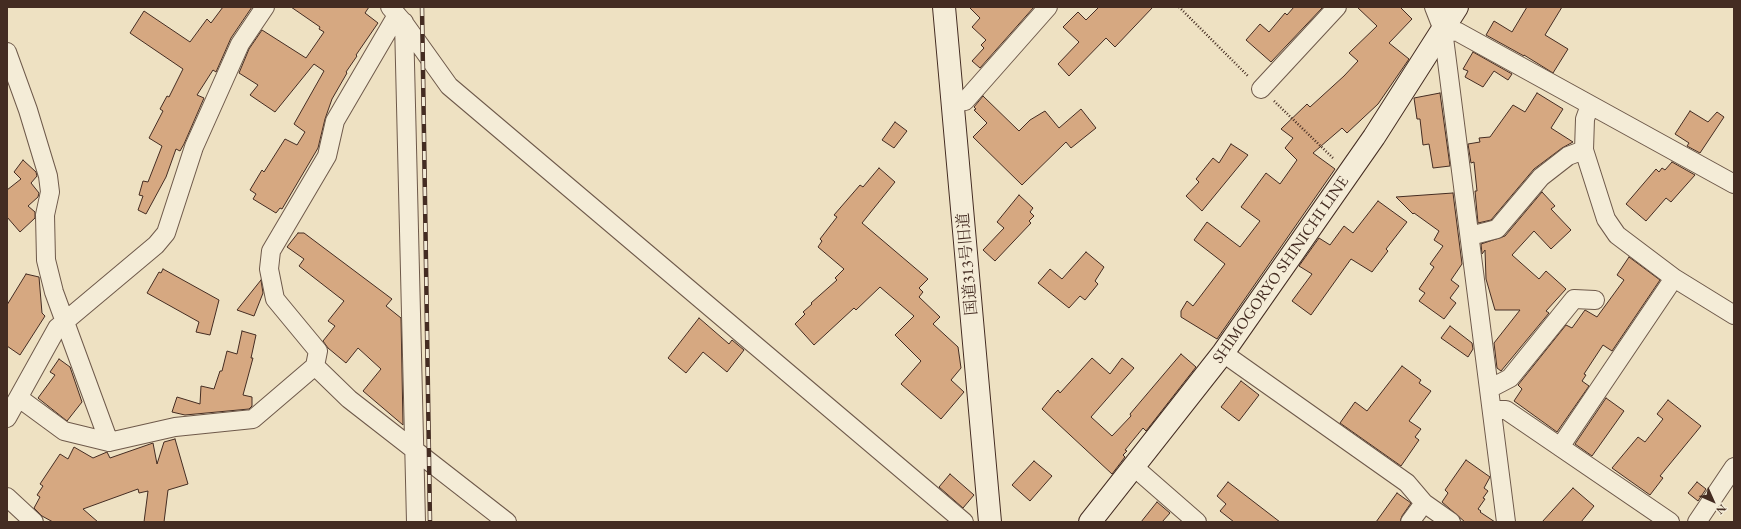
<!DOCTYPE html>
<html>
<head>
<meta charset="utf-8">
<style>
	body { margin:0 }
	#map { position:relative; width:1741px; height:529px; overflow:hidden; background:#eee1c2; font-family:"EB Garamond",serif }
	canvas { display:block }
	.frame { position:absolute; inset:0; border:8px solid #442c22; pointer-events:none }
	.north { position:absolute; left:1693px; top:481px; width:40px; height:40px; -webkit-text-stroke:3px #f4ecd7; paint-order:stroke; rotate:135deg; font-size:11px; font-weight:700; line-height:16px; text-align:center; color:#442c22 }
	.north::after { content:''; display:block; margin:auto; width:14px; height:18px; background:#442c22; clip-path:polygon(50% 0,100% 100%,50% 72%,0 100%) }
</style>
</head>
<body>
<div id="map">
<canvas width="1741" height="529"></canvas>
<div class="frame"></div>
<div class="north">N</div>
</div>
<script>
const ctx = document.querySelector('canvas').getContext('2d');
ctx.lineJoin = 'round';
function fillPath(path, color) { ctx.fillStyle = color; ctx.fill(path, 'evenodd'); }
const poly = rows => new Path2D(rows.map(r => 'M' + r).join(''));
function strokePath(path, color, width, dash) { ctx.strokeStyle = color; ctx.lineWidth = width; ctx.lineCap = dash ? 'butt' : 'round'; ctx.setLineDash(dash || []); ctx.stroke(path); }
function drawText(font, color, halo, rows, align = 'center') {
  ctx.font = font + ' "EB Garamond","Noto Serif JP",serif'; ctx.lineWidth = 3; ctx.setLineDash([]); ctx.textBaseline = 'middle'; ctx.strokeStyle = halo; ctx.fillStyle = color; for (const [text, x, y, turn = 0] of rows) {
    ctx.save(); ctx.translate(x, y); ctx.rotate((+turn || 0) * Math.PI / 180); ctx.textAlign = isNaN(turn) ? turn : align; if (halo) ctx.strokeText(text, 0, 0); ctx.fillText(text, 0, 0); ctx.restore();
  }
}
const building = poly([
	[223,7,252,7,231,38,216,72,213,70,197,95,204,98,184,144,180,151,176,149,166,177,146,214,138,210,143,196,139,195,143,181,148,182,162,146,149,138,163,111,160,109,167,96,169,97,183,69,130,33,144,11,190,42,207,19,211,23,223,7],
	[291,7,369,7,365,13,378,23,356,55,357,56,346,72,347,73,332,99,325,119,318,148,282,209,280,208,276,213,253,199,256,194,250,190,262,170,264,172,285,139,297,145,305,132,294,124,324,71,314,64,275,112,250,95,258,85,239,73,249,49,262,30,306,58,324,32,319,29,320,27,291,7],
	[969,7,1034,7,980,68,972,61,984,48,981,45,986,40,972,27,980,18,969,7],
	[1099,7,1153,7,1115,47,1106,38,1069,76,1058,64,1079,42,1063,27,1078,12,1086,20,1099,7],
	[1294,7,1323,7,1271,62,1246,40,1260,24,1269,32,1285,13,1287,15,1294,7],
	[1357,7,1400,7,1412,19,1389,43,1409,59,1378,104,1347,133,1342,128,1313,153,1335,169,1217,339,1181,317,1181,311,1187,301,1193,306,1225,264,1194,240,1207,222,1240,247,1260,221,1241,207,1266,173,1280,184,1297,160,1285,148,1293,138,1281,129,1307,104,1310,107,1344,76,1358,61,1349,53,1377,26,1357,7],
	[1527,7,1562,7,1545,35,1568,49,1553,73,1524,55,1524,56,1486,35,1494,21,1512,32,1527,7],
	[1473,52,1512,74,1508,80,1494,71,1483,87,1465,77,1468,71,1463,69,1473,52],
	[1440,93,1450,166,1433,168,1429,144,1423,145,1420,119,1417,119,1414,98,1440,93],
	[1537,93,1563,109,1551,128,1573,142,1562,148,1534,169,1491,220,1478,223,1475,191,1477,191,1474,162,1471,163,1468,144,1480,142,1479,138,1490,137,1513,105,1525,112,1537,93],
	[983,96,1019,131,1030,120,1045,111,1059,128,1081,109,1096,128,1071,148,1066,142,1022,185,973,137,987,123,974,110,976,109,974,107,983,96],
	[1690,111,1708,122,1717,112,1724,117,1700,153,1687,146,1689,143,1675,134,1690,111],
	[895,122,907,131,894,148,882,140,895,122],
	[1231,144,1248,155,1202,211,1186,196,1199,182,1196,179,1213,158,1219,163,1231,144],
	[23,160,36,172,37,176,31,183,39,193,38,197,28,206,35,212,35,218,20,232,7,217,7,190,21,179,14,172,23,160],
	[1672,162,1695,175,1671,202,1666,198,1646,221,1626,204,1656,169,1659,172,1662,168,1665,170,1672,162],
	[879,168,895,182,862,223,928,279,919,288,923,292,919,297,940,317,933,324,958,347,961,368,951,380,964,392,941,419,901,384,921,361,895,335,914,316,880,287,856,310,854,308,814,345,795,324,805,314,803,312,812,304,811,303,837,280,835,278,844,269,818,247,822,241,820,239,837,217,834,215,860,185,863,187,879,168],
	[1542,192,1555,206,1551,209,1571,230,1551,249,1534,231,1512,255,1539,279,1546,271,1566,289,1546,311,1549,313,1501,371,1497,368,1494,343,1520,310,1495,310,1486,279,1485,250,1482,254,1481,244,1505,236,1542,192],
	[1453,193,1462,264,1451,280,1459,286,1450,298,1456,303,1444,319,1419,301,1425,293,1419,289,1434,267,1430,264,1443,246,1434,240,1439,231,1414,213,1413,214,1396,197,1453,193],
	[1019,195,1033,208,1030,212,1034,216,1029,221,1031,223,995,261,983,250,1004,228,997,222,1019,195],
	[1378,201,1407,222,1386,249,1388,251,1372,272,1351,259,1311,315,1292,301,1312,274,1299,266,1319,238,1330,245,1344,226,1353,233,1378,201],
	[298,233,304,233,392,299,386,306,401,318,403,425,363,391,381,369,358,348,346,363,328,348,323,341,335,326,328,321,344,301,299,266,304,259,287,247,298,233],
	[1086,252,1104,267,1095,281,1098,284,1085,300,1080,296,1069,308,1038,283,1050,269,1062,279,1086,252],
	[1629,257,1660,280,1612,351,1603,345,1584,374,1586,375,1582,381,1589,386,1557,432,1514,401,1522,389,1518,385,1566,325,1572,328,1585,310,1597,317,1624,280,1617,275,1629,257],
	[163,269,219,300,210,335,196,332,199,322,147,293,159,272,161,273,163,269],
	[26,274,39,277,42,313,45,316,20,355,7,346,7,305,26,274],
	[261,280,263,293,254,316,237,310,261,280],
	[699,318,729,344,732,340,744,350,727,372,703,352,686,373,668,358,699,318],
	[1450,326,1472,343,1473,349,1468,357,1441,338,1450,326],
	[242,331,256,335,251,358,253,358,243,395,252,397,252,406,249,409,185,415,172,412,177,397,200,404,201,386,214,389,220,371,222,371,227,351,237,354,242,331],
	[1181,354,1196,367,1146,431,1143,428,1125,450,1127,451,1123,455,1125,457,1112,474,1042,409,1055,393,1058,390,1060,393,1092,358,1110,374,1122,358,1134,368,1091,417,1112,436,1131,416,1130,414,1181,354],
	[59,359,70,367,82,402,67,421,38,398,55,375,50,372,59,359],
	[1402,366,1421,380,1419,383,1431,391,1409,421,1421,429,1415,437,1419,440,1401,466,1340,423,1355,402,1367,411,1402,366],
	[1241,381,1259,395,1239,421,1221,407,1241,381],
	[1606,398,1624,411,1592,456,1575,444,1606,398],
	[1668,400,1701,426,1660,476,1663,478,1650,495,1612,468,1638,437,1645,442,1663,419,1657,414,1668,400],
	[175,439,188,484,168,490,164,522,144,522,148,491,139,493,138,489,83,509,98,522,53,522,42,516,34,508,40,497,37,495,43,486,40,484,60,454,68,459,74,447,93,458,107,452,110,458,153,443,157,464,164,442,175,439],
	[1466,460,1490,477,1484,488,1488,491,1483,498,1485,499,1478,509,1481,511,1480,512,1495,522,1465,522,1442,502,1448,493,1445,490,1466,460],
	[1034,461,1052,476,1030,501,1012,485,1034,461],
	[950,474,974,495,963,508,939,487,950,474],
	[1228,482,1280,522,1234,522,1220,511,1226,504,1217,496,1228,482],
	[1697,482,1706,489,1698,501,1688,493,1697,482],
	[1573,488,1594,506,1581,522,1542,522,1573,488],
	[1397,493,1411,503,1402,516,1400,522,1376,522,1397,493],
	[1157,502,1170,513,1162,522,1141,522,1157,502]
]);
fillPath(building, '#d6a881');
strokePath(building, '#442c22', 1);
const street = poly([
	[390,7,404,23,449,86,964,522],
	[1434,7,1443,30,1506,522],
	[404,22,416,522],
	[1443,30,1458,32,1734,184],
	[7,52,28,110,48,176,50,192,45,215,46,260,54,292,109,442],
	[1261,89,1337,7],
	[953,103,965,101,1048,7],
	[1590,105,1585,119,1584,150,1606,219,1617,235,1674,278,1734,315],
	[1470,236,1497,229,1541,177,1568,156,1584,150],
	[1223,353,1407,483,1424,503,1451,522],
	[315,366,318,351,275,299,269,269,271,251,327,156,335,121,397,15],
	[1489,389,1510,378,1574,299,1595,300],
	[19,398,64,431,109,442,175,427,253,419,315,366,349,399,507,522],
	[1492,410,1506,410,1670,522],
	[7,418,57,328,156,245,166,233,194,147,240,44,265,7],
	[1560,447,1674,278],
	[1134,467,1197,522],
	[7,497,34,522],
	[1410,522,1424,503],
	[1697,522,1734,467]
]);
const secondary = poly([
	[944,7,990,522],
	[1090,522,1223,353,1374,137,1457,7]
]);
strokePath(street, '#6e594a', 20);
strokePath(secondary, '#442c22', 24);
strokePath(poly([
	[1179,7,1249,77],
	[1274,101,1334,159]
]), '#442c22', 2.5, [1, 2]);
strokePath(street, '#f4ecd7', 18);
strokePath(secondary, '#f4ecd7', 22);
const rail = poly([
	[422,7,430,522]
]);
strokePath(rail, '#442c22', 4.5);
strokePath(rail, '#f4ecd7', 3, [9]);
drawText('16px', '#442c22', '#f4ecd7', [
	["国道313号旧道",968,264,-95],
	["SHIMOGORYO SHINICHI LINE",1281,270,-55]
]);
</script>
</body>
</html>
